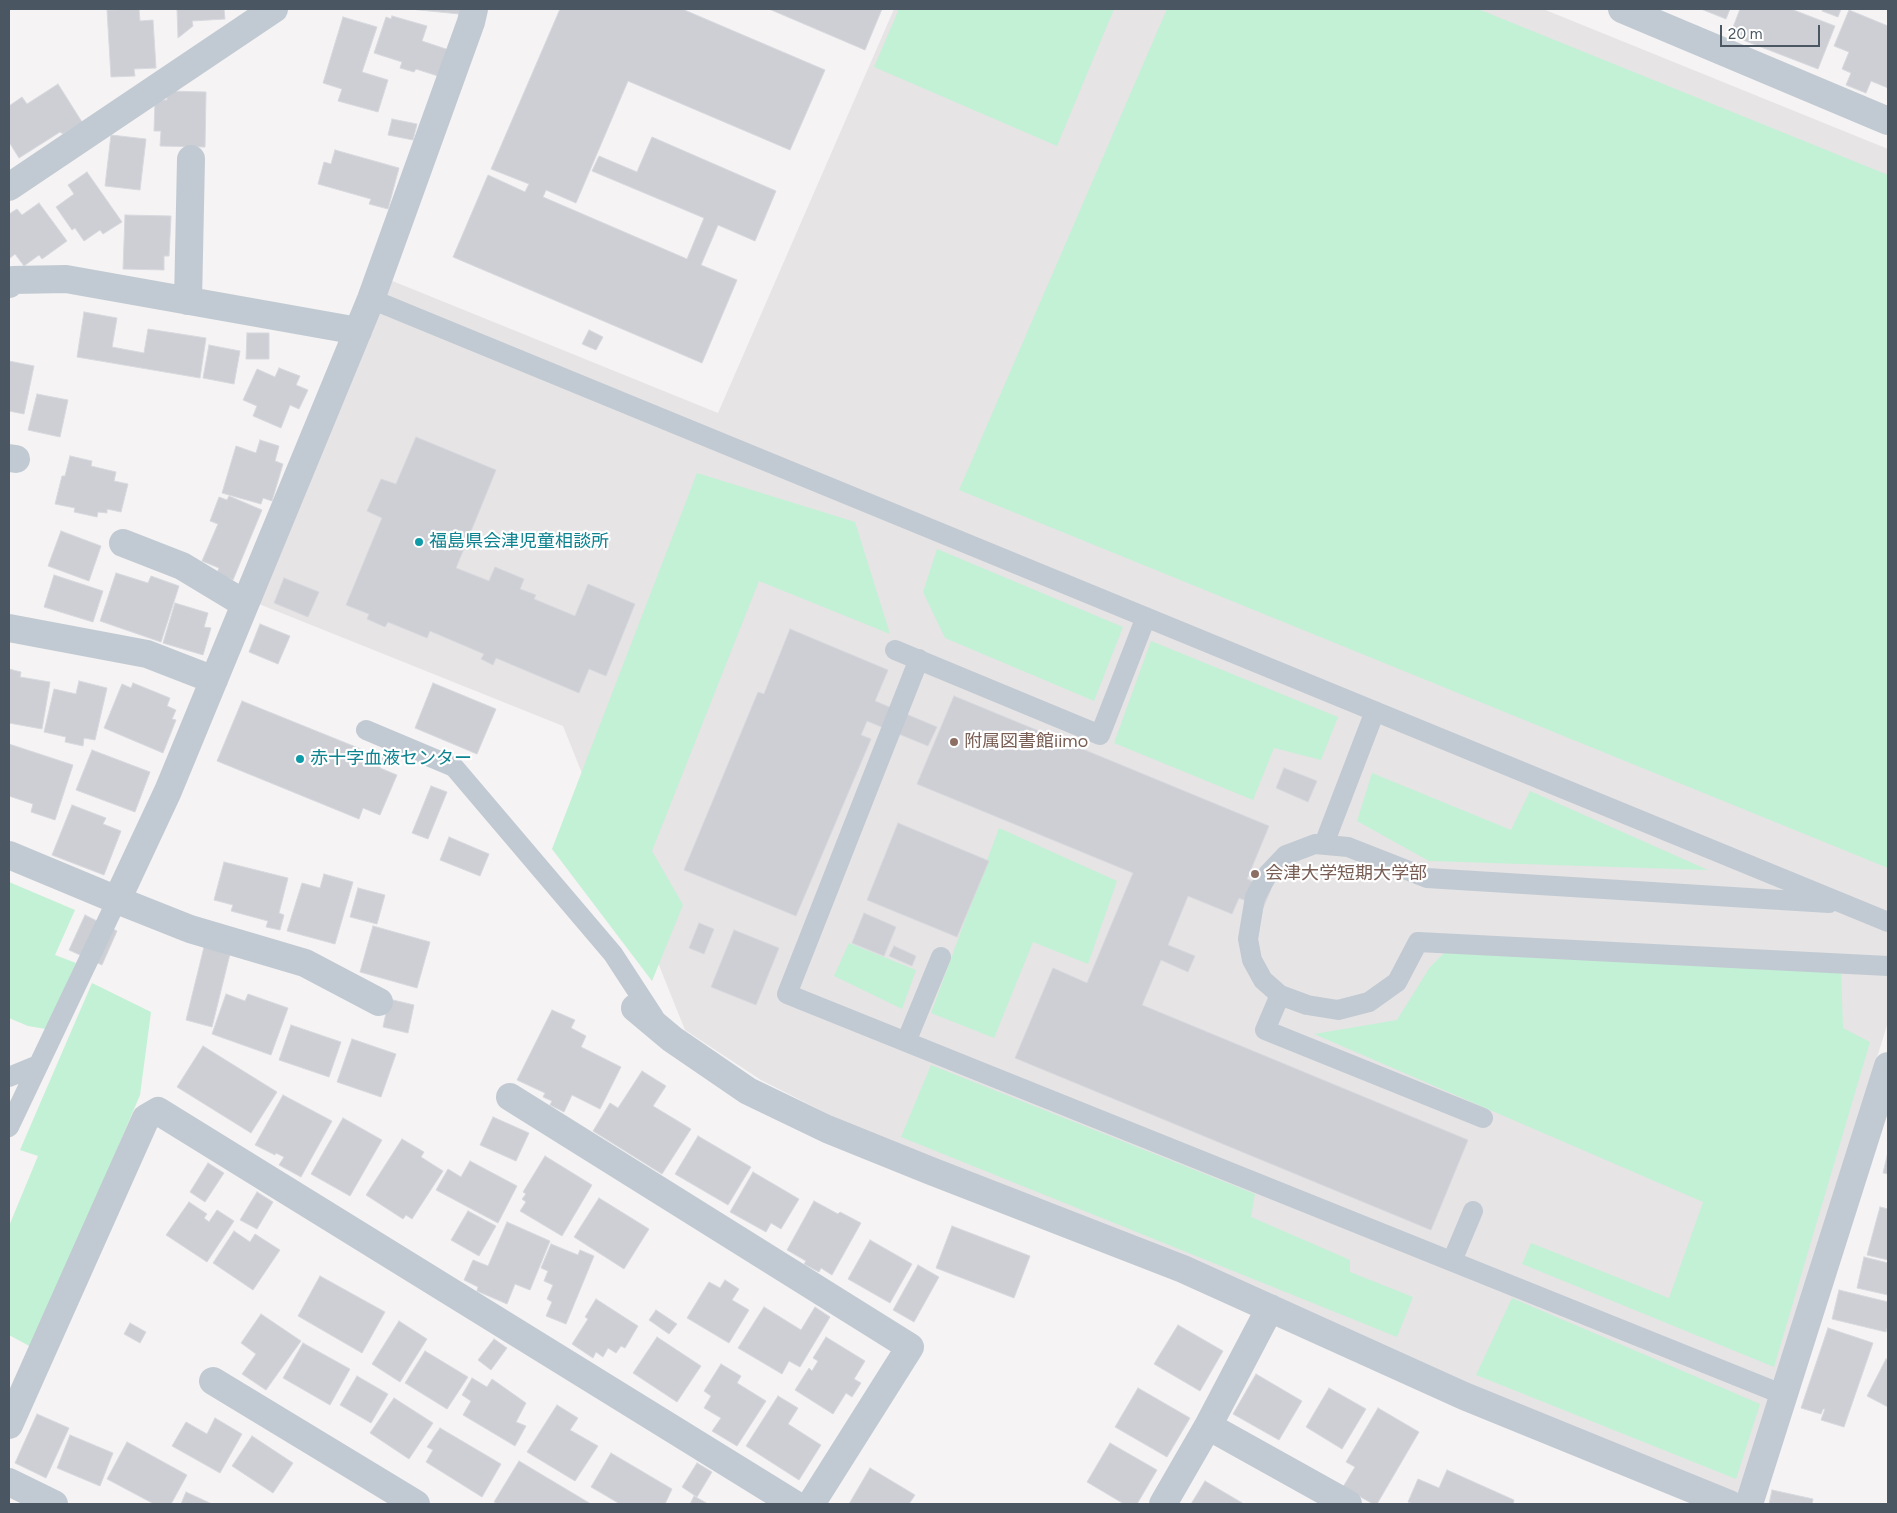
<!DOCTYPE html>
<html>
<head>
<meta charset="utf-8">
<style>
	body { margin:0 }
	#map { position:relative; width:1897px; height:1513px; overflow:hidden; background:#f5f3f3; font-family:Figtree,sans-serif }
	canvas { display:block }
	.frame { position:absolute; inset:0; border:10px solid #4a5661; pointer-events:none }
	.scale { position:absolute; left:1720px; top:25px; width:100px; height:22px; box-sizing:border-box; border:2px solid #4a5661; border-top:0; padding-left:6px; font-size:15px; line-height:18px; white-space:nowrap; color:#4a5661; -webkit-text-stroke:4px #fff; paint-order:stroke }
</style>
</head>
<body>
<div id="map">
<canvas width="1897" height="1513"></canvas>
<div class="frame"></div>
<div class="scale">20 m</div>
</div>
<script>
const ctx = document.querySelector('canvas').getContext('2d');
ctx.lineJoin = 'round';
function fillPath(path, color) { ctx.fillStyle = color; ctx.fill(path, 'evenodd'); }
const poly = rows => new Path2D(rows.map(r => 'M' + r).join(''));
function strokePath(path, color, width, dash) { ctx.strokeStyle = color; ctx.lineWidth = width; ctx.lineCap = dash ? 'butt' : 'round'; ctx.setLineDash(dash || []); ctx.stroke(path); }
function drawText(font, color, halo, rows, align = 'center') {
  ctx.font = font + ' Figtree,"Noto Sans JP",sans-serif'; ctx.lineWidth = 4.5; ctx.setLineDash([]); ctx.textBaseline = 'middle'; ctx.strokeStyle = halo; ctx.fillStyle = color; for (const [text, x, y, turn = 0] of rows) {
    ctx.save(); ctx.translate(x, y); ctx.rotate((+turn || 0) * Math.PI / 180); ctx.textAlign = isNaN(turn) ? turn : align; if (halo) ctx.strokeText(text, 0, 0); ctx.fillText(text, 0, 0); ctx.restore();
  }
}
fillPath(poly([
	[894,9,1543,9,1888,149,1888,1022,1741,1497,863,1132,761,1080,685,1030,563,726,254,602,390,280,718,413]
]), '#e6e4e5');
fillPath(poly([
	[899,9,1114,9,1057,146,874,67],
	[1167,9,1478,9,1888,175,1888,868,959,490],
	[697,473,855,522,890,634,759,581,652,851,683,905,652,981,552,849],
	[937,549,1123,627,1094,701,945,638,923,592],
	[1151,641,1338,717,1321,760,1274,748,1253,800,1114,743],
	[1372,773,1511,830,1530,791,1708,870,1429,861,1357,821],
	[999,828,1117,881,1088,964,1033,942,994,1038,931,1013],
	[9,882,75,910,55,955,76,963,46,1029,28,1026,9,1018],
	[849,943,916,970,902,1009,834,976],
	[1448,949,1841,972,1843,1028,1870,1042,1774,1367,1522,1264,1531,1243,1669,1298,1703,1202,1314,1034,1397,1020,1430,967],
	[92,983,151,1012,140,1095,33,1348,9,1335,9,1226,38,1156,20,1150],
	[931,1065,1255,1194,1251,1217,1350,1260,1350,1272,1413,1297,1397,1337,901,1137],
	[1512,1298,1760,1404,1736,1479,1476,1375]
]), '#c3f1d5');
const building = poly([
	[139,9,140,21,153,20,156,68,134,69,135,76,111,77,107,10,139,9],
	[177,9,224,9,225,19,192,21,193,26,178,38,177,9],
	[410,9,460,9,459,14,410,9],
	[560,9,682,9,825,70,790,150,628,81,576,203,546,190,543,197,687,259,704,218,592,171,599,156,637,172,652,137,776,191,755,241,718,225,701,265,737,280,702,363,453,257,488,175,525,192,529,184,491,169,560,9],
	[769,9,882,9,865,50,769,9],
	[1701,9,1730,9,1726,19,1701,9],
	[1740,9,1791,9,1835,26,1818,69,1730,35,1740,9],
	[1823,9,1841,9,1838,17,1822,11,1823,9],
	[1849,10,1888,26,1888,88,1871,81,1866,93,1846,85,1851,73,1842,69,1849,52,1834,46,1849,10],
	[392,16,427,26,422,41,449,50,441,77,416,69,414,72,400,68,402,62,374,53,386,17,391,19,392,16],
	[343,17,377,27,362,72,388,80,378,112,338,101,342,89,323,83,343,17],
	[58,84,82,122,63,134,60,132,19,158,9,142,9,106,22,97,27,104,58,84],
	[167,91,206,92,205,147,160,146,161,131,154,131,155,100,167,100,167,91],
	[392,119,417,124,413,140,388,135,392,119],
	[111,135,146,139,140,190,105,186,111,135],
	[335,150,399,168,388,209,369,204,371,199,318,184,324,162,331,164,335,150],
	[87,172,122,222,103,234,100,230,84,241,75,228,72,230,56,207,74,194,68,185,87,172],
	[39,203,67,241,42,259,39,255,24,266,15,254,9,259,9,214,17,209,22,215,39,203],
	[125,215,171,216,169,256,164,256,164,270,123,269,125,215],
	[84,312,117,318,112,347,144,353,148,329,206,338,200,378,77,357,84,312],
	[589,330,603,337,596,350,582,344,589,330],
	[247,333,269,333,269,359,246,359,247,333],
	[209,345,240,351,234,384,203,378,209,345],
	[9,361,34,366,24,414,9,411,9,361],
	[279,368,300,376,296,385,308,390,299,409,290,405,281,428,253,416,257,406,243,400,257,369,275,377,279,368],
	[37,394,68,400,60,437,28,430,37,394],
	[416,437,496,470,456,568,489,581,495,567,524,579,520,589,536,595,534,599,575,616,588,584,635,604,606,676,589,669,579,693,496,658,493,665,481,659,484,654,430,631,427,638,388,622,385,627,367,619,369,614,346,605,382,518,367,511,381,479,396,484,416,437],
	[260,440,279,446,275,461,283,464,272,501,263,498,261,504,222,493,236,446,256,453,260,440],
	[70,456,92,461,91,466,116,472,114,481,128,484,121,512,107,509,107,513,98,512,97,517,74,512,75,508,55,504,62,476,65,476,70,456],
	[229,496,262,510,233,580,217,573,219,568,202,561,218,524,210,521,219,497,227,500,229,496],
	[61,531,101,546,89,581,48,566,61,531],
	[116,573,148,583,151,576,179,586,161,642,100,621,116,573],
	[54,575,103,591,93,622,44,607,54,575],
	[284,578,319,592,308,617,274,603,284,578],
	[175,603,208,613,204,627,211,628,203,655,163,643,175,603],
	[260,624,290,636,278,664,249,652,260,624],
	[790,629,888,670,875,701,937,727,928,746,867,721,861,735,871,739,796,916,684,870,758,692,764,694,790,629],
	[9,669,21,672,20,677,50,682,42,729,9,723,9,669],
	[79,681,107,688,95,740,84,738,83,746,65,742,66,737,44,732,54,689,76,694,79,681],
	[133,683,170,698,167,706,176,710,172,719,176,720,163,753,104,728,122,684,131,688,133,683],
	[433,683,496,709,477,754,415,728,433,683],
	[954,696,1269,826,1247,879,1271,889,1263,908,1239,898,1232,914,1188,896,1168,945,1195,956,1188,972,1161,960,1142,1005,1468,1140,1431,1230,1015,1058,1053,968,1087,983,1133,873,917,784,954,696],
	[242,701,383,758,380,768,397,775,380,815,363,808,359,819,217,761,242,701],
	[9,744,73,765,55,820,31,812,33,804,9,796,9,744],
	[92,750,150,772,135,812,76,790,92,750],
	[1284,768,1317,781,1308,802,1276,788,1284,768],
	[431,786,447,792,428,839,412,833,431,786],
	[72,805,106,818,103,824,121,831,104,875,52,855,72,805],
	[898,823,989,861,957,937,867,900,898,823],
	[449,837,489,854,480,876,440,860,449,837],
	[224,862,288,878,279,913,284,915,280,930,266,927,268,921,231,911,233,905,214,900,224,862],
	[324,874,353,882,335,944,287,931,302,883,320,888,324,874],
	[358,888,385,895,377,924,350,917,358,888],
	[864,913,896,927,884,956,852,943,864,913],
	[85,915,117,931,102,965,69,950,85,915],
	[699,923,714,929,704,954,689,948,699,923],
	[373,926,430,942,417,988,360,972,373,926],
	[734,930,779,948,756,1005,711,987,734,930],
	[894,946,916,956,912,966,889,956,894,946],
	[204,947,230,954,212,1027,186,1020,204,947],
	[226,994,245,1001,248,994,288,1008,271,1055,212,1034,226,994],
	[389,999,414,1005,408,1033,383,1027,389,999],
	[552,1010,575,1020,571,1028,586,1036,581,1047,621,1067,600,1109,572,1095,564,1112,550,1105,552,1101,543,1097,545,1093,517,1080,552,1010],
	[291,1025,341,1042,329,1077,279,1060,291,1025],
	[352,1039,396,1054,381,1097,337,1082,352,1039],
	[203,1046,277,1092,251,1133,177,1087,203,1046],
	[642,1071,666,1086,653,1106,691,1129,662,1174,593,1131,610,1103,618,1108,642,1071],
	[283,1095,332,1121,301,1177,279,1165,284,1157,276,1153,275,1155,255,1145,283,1095],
	[493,1117,529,1133,516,1161,480,1145,493,1117],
	[343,1118,382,1140,350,1196,311,1174,343,1118],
	[698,1136,751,1167,728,1205,675,1174,698,1136],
	[402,1139,424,1152,421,1157,443,1171,412,1219,406,1215,403,1219,366,1195,402,1139],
	[1888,1152,1888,1174,1883,1173,1888,1152],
	[545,1156,592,1185,562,1236,520,1211,526,1202,522,1199,526,1194,523,1192,545,1156],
	[470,1161,517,1186,498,1223,436,1190,448,1169,461,1177,470,1161],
	[208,1163,224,1173,205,1202,190,1192,208,1163],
	[753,1172,799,1199,781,1229,771,1223,766,1232,730,1212,753,1172],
	[257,1192,273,1202,257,1229,240,1220,257,1192],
	[599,1198,649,1229,624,1269,574,1237,599,1198],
	[814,1201,838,1214,840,1212,861,1223,832,1275,821,1268,819,1272,804,1264,806,1261,787,1250,814,1201],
	[189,1202,207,1214,204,1218,209,1222,217,1210,234,1221,207,1262,166,1235,189,1202],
	[1880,1207,1888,1209,1888,1260,1867,1255,1880,1207],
	[468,1211,496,1226,479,1256,451,1240,468,1211],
	[507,1222,550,1241,530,1290,515,1284,507,1304,477,1291,478,1287,464,1280,473,1260,488,1266,507,1222],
	[952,1226,1030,1256,1014,1298,936,1268,952,1226],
	[234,1231,250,1242,255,1234,280,1250,253,1290,213,1263,234,1231],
	[870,1240,912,1264,890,1303,848,1279,870,1240],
	[551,1244,578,1255,580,1250,594,1256,566,1324,546,1316,552,1302,547,1299,553,1285,544,1281,548,1271,541,1268,551,1244],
	[1864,1257,1888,1263,1888,1295,1857,1288,1864,1257],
	[918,1265,939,1277,914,1322,893,1310,918,1265],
	[320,1276,385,1312,362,1353,298,1316,320,1276],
	[725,1280,739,1289,732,1300,749,1310,729,1343,687,1318,709,1282,720,1288,725,1280],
	[1839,1290,1888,1302,1888,1324,1886,1332,1832,1319,1839,1290],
	[596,1299,638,1326,625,1348,621,1346,616,1353,608,1348,603,1357,596,1352,593,1358,572,1344,588,1319,585,1317,596,1299],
	[764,1307,801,1330,815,1307,830,1317,800,1367,789,1361,782,1374,738,1348,764,1307],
	[656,1310,677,1324,669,1334,649,1320,656,1310],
	[261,1314,301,1341,266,1390,242,1374,256,1354,241,1343,261,1314],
	[399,1321,427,1339,400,1382,372,1364,399,1321],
	[130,1323,146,1332,140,1343,124,1334,130,1323],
	[1178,1325,1223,1351,1200,1391,1154,1364,1178,1325],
	[1828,1328,1873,1343,1844,1427,1821,1420,1825,1409,1823,1409,1821,1414,1801,1408,1828,1328],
	[657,1337,701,1366,677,1402,633,1373,657,1337],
	[826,1337,865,1361,854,1379,861,1383,852,1397,846,1393,833,1414,795,1390,809,1368,812,1371,818,1361,813,1358,826,1337],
	[494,1339,507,1348,491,1370,478,1360,494,1339],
	[303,1343,350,1369,330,1405,283,1378,303,1343],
	[425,1351,468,1377,447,1409,405,1383,425,1351],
	[1886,1359,1888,1360,1888,1407,1867,1396,1886,1359],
	[721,1364,741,1376,737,1383,766,1401,737,1446,712,1431,721,1418,704,1408,711,1396,704,1391,721,1364],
	[1256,1374,1302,1401,1279,1440,1233,1414,1256,1374],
	[357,1376,388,1394,371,1423,340,1405,357,1376],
	[472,1378,487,1387,492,1379,526,1403,516,1422,526,1426,515,1446,463,1415,471,1401,462,1395,472,1378],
	[1138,1388,1190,1418,1167,1457,1115,1427,1138,1388],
	[1329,1388,1366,1409,1342,1449,1306,1427,1329,1388],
	[778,1396,798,1408,788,1424,821,1445,799,1480,746,1446,778,1396],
	[394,1398,433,1423,409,1459,370,1433,394,1398],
	[557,1405,578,1418,570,1430,598,1446,575,1481,527,1452,557,1405],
	[1378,1408,1419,1432,1377,1504,1373,1504,1343,1487,1355,1467,1346,1462,1378,1408],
	[37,1414,69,1428,46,1478,15,1463,37,1414],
	[215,1418,242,1434,220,1473,172,1446,186,1422,207,1434,215,1418],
	[440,1428,501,1464,482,1497,426,1462,433,1450,427,1447,440,1428],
	[70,1435,113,1453,100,1486,57,1468,70,1435],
	[252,1436,293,1463,273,1493,232,1466,252,1436],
	[127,1442,187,1475,171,1504,154,1504,107,1479,127,1442],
	[1110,1443,1157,1470,1137,1504,1124,1504,1087,1482,1110,1443],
	[611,1453,672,1489,665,1504,620,1504,591,1487,611,1453],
	[519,1461,591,1504,498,1504,494,1502,519,1461],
	[697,1463,712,1472,697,1497,682,1487,697,1463],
	[870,1468,915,1495,909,1504,849,1504,870,1468],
	[1447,1470,1514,1500,1513,1504,1414,1504,1408,1502,1418,1479,1439,1488,1447,1470],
	[1205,1481,1244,1504,1191,1504,1205,1481],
	[1772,1490,1813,1499,1812,1504,1769,1504,1772,1490],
	[186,1492,212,1504,181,1504,186,1492],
	[694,1496,708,1504,690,1504,694,1496]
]);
fillPath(building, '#cdcfd5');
strokePath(building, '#d7d9de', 1);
strokePath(poly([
	[371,299,1888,922],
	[895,650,1100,735,1146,617],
	[919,659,787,994,1784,1395],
	[366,730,454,767,613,954,654,1017],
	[1324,844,1375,711],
	[1829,903,1427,878,1348,847,1315,844,1286,855,1268,874,1255,897,1248,939,1252,960,1263,980,1280,995,1307,1005,1338,1010,1369,1002,1397,982,1418,942,1888,966],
	[1280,995,1265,1030,1483,1118],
	[906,1042,941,957],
	[9,1077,38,1065],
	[9,1127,117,900],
	[1452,1261,1473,1211]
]), '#c1cad2', 20);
strokePath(poly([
	[1622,9,1888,121],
	[9,187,274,9],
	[9,284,13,280,66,279,358,331],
	[188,301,191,159],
	[9,458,16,459],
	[123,543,182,566,245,604],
	[9,628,147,654,214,680],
	[9,855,117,900],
	[379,1002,305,963,190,929,117,900,168,791,371,299,471,22,474,9],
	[635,1008,672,1039,748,1091,827,1129,931,1171,1183,1269,1464,1396,1729,1504],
	[510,1097,910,1347,811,1504],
	[213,1381,416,1504],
	[9,1425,146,1118,158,1111,794,1504],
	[1208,1426,1348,1504],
	[9,1482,54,1504],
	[1163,1504,1208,1426,1270,1308],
	[1749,1504,1888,1066]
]), '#c1cad2', 28);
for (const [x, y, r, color] of [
	[419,542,5,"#0f9aa8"],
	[954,742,5,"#8d6e63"],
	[300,759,5,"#0f9aa8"],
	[1255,874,5,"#8d6e63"]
]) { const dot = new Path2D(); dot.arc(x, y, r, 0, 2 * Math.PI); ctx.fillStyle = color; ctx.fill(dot); strokePath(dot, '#fff', 2); }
drawText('18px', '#0d838f', '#fff', [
	["福島県会津児童相談所",429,542],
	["赤十字血液センター",310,759]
], 'left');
drawText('18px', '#785e54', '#fff', [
	["附属図書館iimo",964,742],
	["会津大学短期大学部",1265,874]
], 'left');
</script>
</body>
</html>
